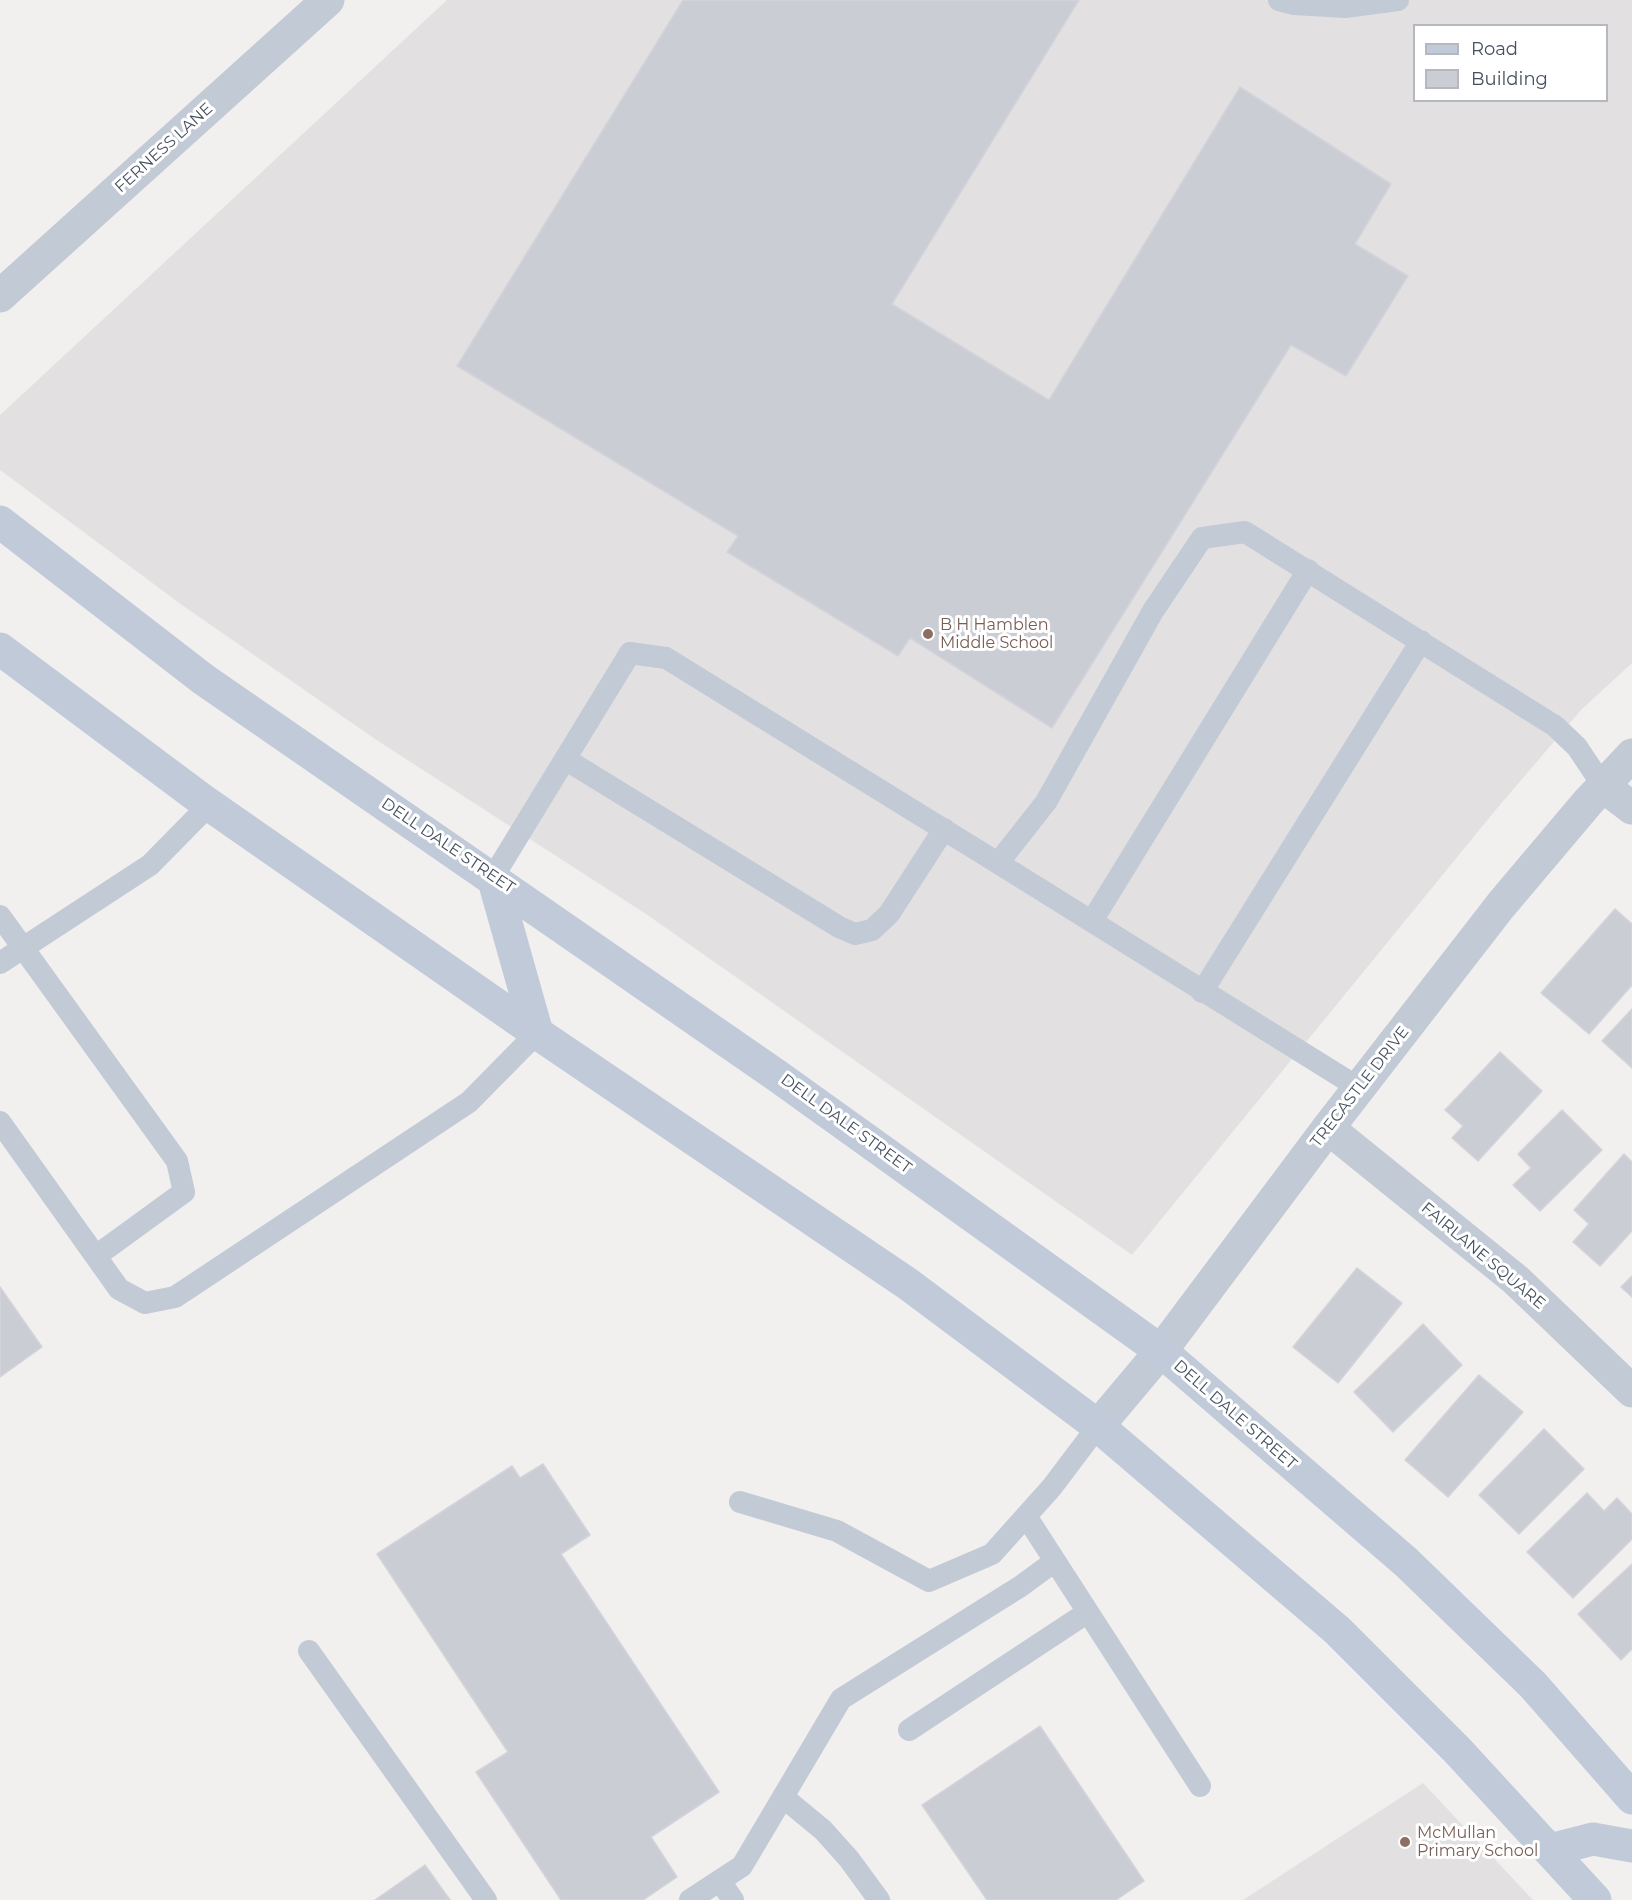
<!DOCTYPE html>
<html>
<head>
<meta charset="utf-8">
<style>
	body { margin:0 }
	#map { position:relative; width:1632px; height:1900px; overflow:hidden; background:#f2efef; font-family:Montserrat,sans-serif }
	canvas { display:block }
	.legend { position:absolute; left:1413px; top:24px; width:195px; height:78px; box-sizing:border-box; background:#fff; border:2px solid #b5b9bf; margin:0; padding:8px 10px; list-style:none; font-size:18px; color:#46505e }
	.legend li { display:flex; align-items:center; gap:12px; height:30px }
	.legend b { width:30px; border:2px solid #b5b9bf }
</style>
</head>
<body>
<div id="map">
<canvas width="1632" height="1900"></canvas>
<ul class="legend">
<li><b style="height:8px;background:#c0cad9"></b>Road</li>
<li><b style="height:16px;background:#cbcdd5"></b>Building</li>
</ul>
</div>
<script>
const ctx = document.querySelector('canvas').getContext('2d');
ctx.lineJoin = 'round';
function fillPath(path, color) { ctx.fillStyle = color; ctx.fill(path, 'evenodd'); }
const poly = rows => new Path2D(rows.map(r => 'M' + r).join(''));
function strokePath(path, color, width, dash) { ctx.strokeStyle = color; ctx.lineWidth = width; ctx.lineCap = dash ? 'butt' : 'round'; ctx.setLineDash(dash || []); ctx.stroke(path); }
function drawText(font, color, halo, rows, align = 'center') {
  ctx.font = font + ' Montserrat,sans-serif'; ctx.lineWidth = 6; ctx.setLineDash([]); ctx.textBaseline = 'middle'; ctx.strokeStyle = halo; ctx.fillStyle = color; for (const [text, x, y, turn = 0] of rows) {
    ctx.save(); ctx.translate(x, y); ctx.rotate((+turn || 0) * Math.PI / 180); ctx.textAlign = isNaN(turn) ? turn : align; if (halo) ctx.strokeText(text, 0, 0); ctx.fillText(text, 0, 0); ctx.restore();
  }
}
fillPath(poly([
	[447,0,1632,0,1632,663,1581,710,1494,812,1132,1255,646,914,378,741,182,605,0,470,0,415],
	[1414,26,1606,26,1606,100,1414,100],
	[1423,1783,1533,1900,1243,1900]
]), '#e3e0e1');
const building = poly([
	[683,0,1079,0,892,304,1049,400,1240,87,1391,184,1355,244,1408,276,1346,376,1291,345,1052,728,910,638,898,656,727,552,738,536,457,366,683,0],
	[1615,909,1632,924,1632,985,1589,1034,1541,993,1615,909],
	[1632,1009,1632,1068,1602,1041,1632,1009],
	[1500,1052,1542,1091,1478,1161,1452,1138,1463,1126,1445,1110,1500,1052],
	[1562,1110,1602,1150,1540,1211,1513,1185,1531,1168,1518,1154,1562,1110],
	[1624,1154,1632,1162,1632,1231,1600,1266,1573,1242,1589,1224,1574,1210,1624,1154],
	[1357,1268,1402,1303,1338,1383,1293,1347,1357,1268],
	[1632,1276,1632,1297,1621,1287,1632,1276],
	[0,1287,42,1347,0,1377,0,1287],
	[1423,1324,1462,1365,1393,1432,1354,1392,1423,1324],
	[1479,1375,1523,1412,1448,1497,1405,1460,1479,1375],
	[1544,1429,1584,1469,1519,1534,1479,1495,1544,1429],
	[543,1464,590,1535,561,1554,719,1792,651,1837,677,1877,643,1900,561,1900,476,1772,508,1752,377,1554,512,1466,520,1478,543,1464],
	[1587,1493,1604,1511,1617,1498,1632,1514,1632,1539,1573,1598,1527,1552,1587,1493],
	[1632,1564,1632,1649,1621,1660,1578,1614,1632,1564],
	[1040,1726,1144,1881,1116,1900,987,1900,922,1805,1040,1726],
	[425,1865,450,1900,375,1900,425,1865]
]);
fillPath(building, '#cbcdd5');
strokePath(building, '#d3d4db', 1.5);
strokePath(poly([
	[1279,0,1294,4,1345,7,1398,0],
	[565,759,839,927,855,934,872,930,889,914,944,829],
	[998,863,1359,1088],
	[493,877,630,653,666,658,998,863,1046,802,1153,611,1202,538,1245,532,1555,726,1577,747,1603,786],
	[0,916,177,1161,184,1192,96,1256],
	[1092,921,1308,570],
	[0,963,150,865,209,805],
	[1202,992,1421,641],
	[0,1122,119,1289,145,1303,175,1297,469,1102,537,1033],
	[740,1502,837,1531,929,1581,992,1554,1052,1487,1098,1426],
	[1026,1516,1200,1786],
	[309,1651,486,1900],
	[909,1730,1088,1612],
	[783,1797,823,1830,849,1859,879,1900],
	[720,1881,733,1900],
	[690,1900,742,1866,841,1699,1021,1586,1055,1561]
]), '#c2cad5', 22);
strokePath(poly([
	[0,296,328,0],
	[1603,786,1632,808],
	[1328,1128,1516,1280,1632,1391],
	[1098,1426,1161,1351,1328,1128,1501,905,1588,802,1632,755]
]), '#c2cad5', 33);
strokePath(poly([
	[0,522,203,679,776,1075,1161,1351,1406,1562,1533,1685,1632,1798],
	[0,649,201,799,537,1033,908,1284,1098,1426,1337,1630,1458,1751,1595,1900],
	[493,877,537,1033],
	[1550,1850,1593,1839,1632,1846]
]), '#c0cad9', 33);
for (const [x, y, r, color] of [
	[928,634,6,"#8d6e63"],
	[1405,1842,6,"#8d6e63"]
]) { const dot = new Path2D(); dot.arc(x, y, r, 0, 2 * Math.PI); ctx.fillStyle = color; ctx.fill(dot); strokePath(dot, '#fff', 2); }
drawText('16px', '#46505e', '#fff', [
	["FERNESS LANE",164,148,-42],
	["DELL DALE STREET",448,846,34],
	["TRECASTLE DRIVE",1360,1087,-52],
	["DELL DALE STREET",846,1124,36],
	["FAIRLANE SQUARE",1483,1256,40],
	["DELL DALE STREET",1235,1415,41]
]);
drawText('16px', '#785e54', '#fff', [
	["B H Hamblen",940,625],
	["Middle School",940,643],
	["McMullan",1417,1833],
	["Primary School",1417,1851]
], 'left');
</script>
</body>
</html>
